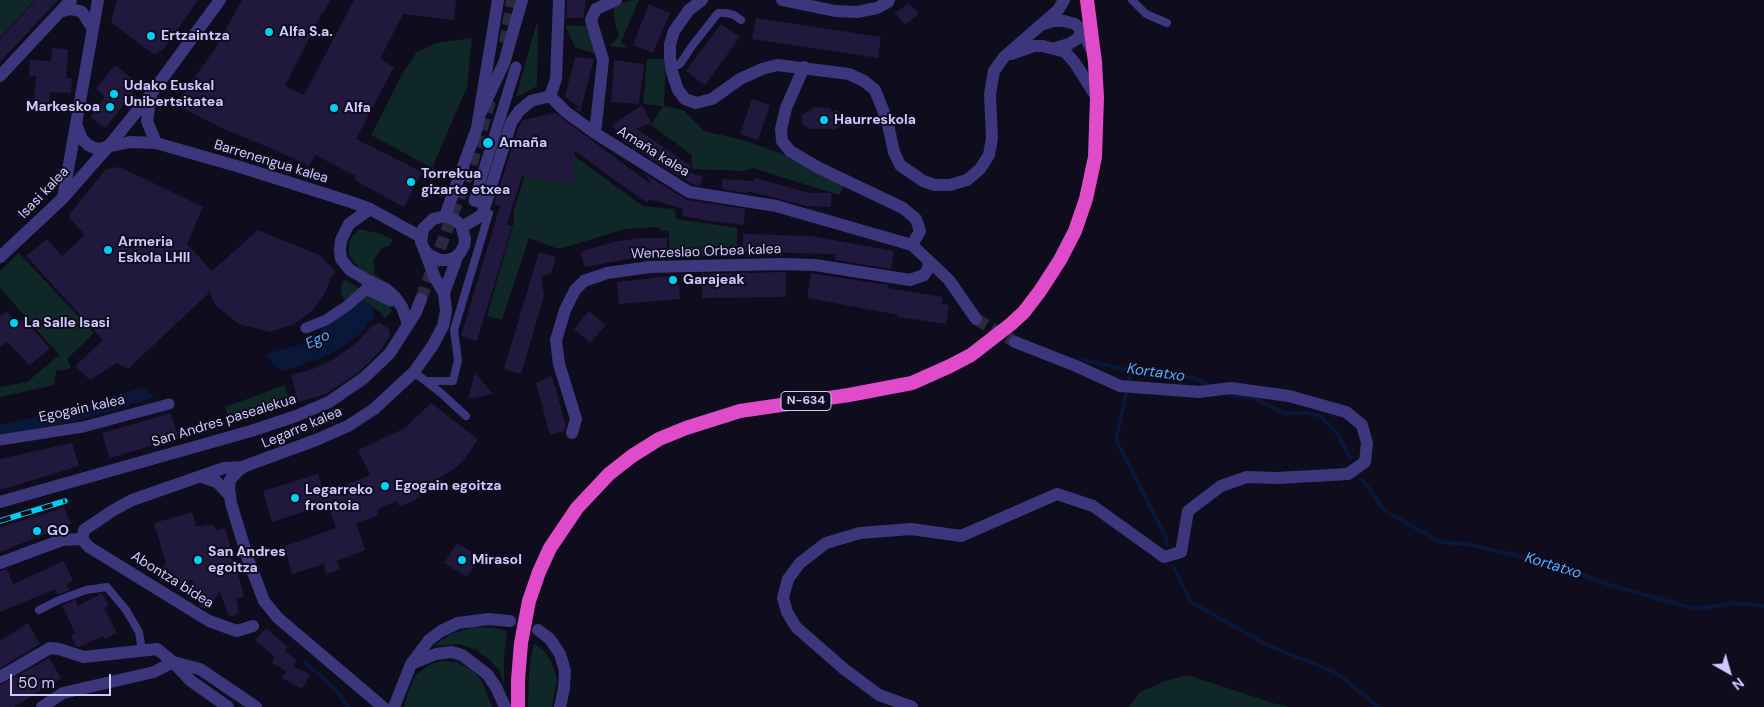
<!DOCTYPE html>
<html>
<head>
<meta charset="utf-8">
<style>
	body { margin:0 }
	#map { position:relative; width:1764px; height:707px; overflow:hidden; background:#0f0c1d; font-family:"DM Sans",sans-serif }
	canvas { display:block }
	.north { position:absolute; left:1704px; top:647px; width:50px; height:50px; -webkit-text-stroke:4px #0f0c1d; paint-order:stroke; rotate:142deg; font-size:14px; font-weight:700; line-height:20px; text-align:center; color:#d1c8fe }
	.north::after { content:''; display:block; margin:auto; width:18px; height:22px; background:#d1c8fe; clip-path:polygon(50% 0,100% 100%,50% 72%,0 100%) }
	.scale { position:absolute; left:10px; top:674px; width:101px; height:22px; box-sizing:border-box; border:2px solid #d1c8fe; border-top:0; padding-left:6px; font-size:15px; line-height:18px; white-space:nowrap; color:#d1c8fe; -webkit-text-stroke:4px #0f0c1d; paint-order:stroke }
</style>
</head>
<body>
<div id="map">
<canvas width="1764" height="707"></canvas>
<div class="north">N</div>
<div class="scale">50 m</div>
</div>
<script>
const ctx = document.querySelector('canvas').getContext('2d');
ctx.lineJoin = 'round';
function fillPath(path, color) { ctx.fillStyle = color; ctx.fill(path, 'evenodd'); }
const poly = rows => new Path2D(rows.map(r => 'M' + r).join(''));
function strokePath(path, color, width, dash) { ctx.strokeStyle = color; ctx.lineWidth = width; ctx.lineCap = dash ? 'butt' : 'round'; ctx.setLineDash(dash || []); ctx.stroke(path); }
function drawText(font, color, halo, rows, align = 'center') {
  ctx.font = font + ' "DM Sans",sans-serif'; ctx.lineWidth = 4; ctx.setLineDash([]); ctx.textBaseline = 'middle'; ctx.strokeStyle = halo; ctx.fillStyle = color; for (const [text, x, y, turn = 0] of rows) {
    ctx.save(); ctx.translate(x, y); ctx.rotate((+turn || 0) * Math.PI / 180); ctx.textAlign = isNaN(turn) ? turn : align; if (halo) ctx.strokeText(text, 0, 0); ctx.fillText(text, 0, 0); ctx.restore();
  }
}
fillPath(poly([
	[0,0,35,0,0,38],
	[639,0,621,42,627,48,609,46,619,37,616,27,613,7,627,1],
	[536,25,538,25,537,86,516,97],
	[565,25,588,26,595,54,575,47],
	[472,38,467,87,432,168,371,135,403,73,416,53,436,43],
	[647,59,666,59,664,106,683,110,704,131,747,141,785,155,845,184,839,195,753,168,745,171,692,169,692,155,651,125,663,106,643,104],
	[548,137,643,206,674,209,677,219,737,228,737,256,669,256,669,231,660,230,659,227,625,229,563,248,556,248,529,238,502,320,487,316,514,221,514,210,536,139],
	[360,229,381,234,393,240,389,246,382,248,373,261,375,268,374,274,383,279,382,280,362,271,349,256,349,244,352,236],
	[19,253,94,333,67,359,71,367,68,369,56,371,54,385,0,397,0,387,27,382,59,355,0,288,0,271],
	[345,280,388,304,392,311,385,318,378,310,359,301,347,303,342,296,341,288,342,281],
	[285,385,291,405,229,420,225,407],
	[474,627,496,628,507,631,504,656,504,685,499,670,489,659,476,650,460,644,433,646,451,634],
	[534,643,545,652,552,663,557,680,552,707,528,707,529,670],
	[441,661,457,662,473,671,482,681,492,707,404,707,408,692,415,676,429,665],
	[1188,675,1276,704,1289,707,1129,707,1139,693,1164,681]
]), '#0f2727');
fillPath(poly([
	[356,313,367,328,348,343,326,356,282,372,265,354,306,343,337,327],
	[144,387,155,397,85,419,0,436,0,425,81,407]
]), '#091839');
strokePath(poly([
	[1084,360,1150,375,1194,378,1213,387],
	[1131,371,1116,440,1165,535,1167,544],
	[1226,392,1235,396,1254,398,1284,413,1310,413,1320,416,1335,430,1350,457],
	[1362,479,1384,510,1440,542,1466,544,1550,563,1610,585,1696,609,1734,603,1764,606],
	[1173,566,1191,602,1269,646,1337,673,1378,707],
	[305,662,338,692,348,707]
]), '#091839', 4);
strokePath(poly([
	[332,336,347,326,362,313]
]), '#091839', 24);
fillPath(poly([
	[36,0,58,0,0,62,0,39],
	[117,0,198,0,163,50,155,54,150,52,111,22],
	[242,0,330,0,323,14,322,13,285,86,304,95,354,0,456,0,454,20,403,14,380,59,394,67,356,139,422,172,404,207,354,180,356,176,315,155,309,166,275,150,221,128,175,104,215,49],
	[567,0,586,0,583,18,566,18],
	[909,3,919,14,905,25,895,13],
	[649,4,670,13,653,53,633,45],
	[756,18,881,37,878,58,752,39],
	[721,24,740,37,705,85,686,71],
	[52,48,68,49,66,78,72,78,71,93,50,92,49,106,34,105,36,76,29,76,30,60,51,61],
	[575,57,594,59,580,112,574,108,579,107,565,97],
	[614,60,644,64,639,104,611,102],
	[115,65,139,84,106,128,90,117,105,97,96,89],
	[752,99,770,105,758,140,740,134],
	[642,105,651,123,637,129,691,166,687,171,703,177,700,186,692,184,623,141,612,125],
	[814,107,830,108,832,112,837,110,845,115,845,124,836,129,810,129,802,124,802,115],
	[555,113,652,185,645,174,687,200,745,209,744,225,701,220,701,219,682,216,683,209,649,199,647,203,575,151,573,183,522,176,507,224,512,226,477,341,461,336,500,206,494,204,519,126,523,120],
	[120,167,203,207,187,244,212,271,258,230,319,255,336,272,331,277,325,293,313,310,294,324,270,332,239,324,215,305,210,292,128,369,117,363,90,380,75,366,103,340,26,256,47,239,62,256,85,235,68,216,106,169],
	[755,178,810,193,831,193,831,207,807,206,747,191,746,193,722,189,722,179,754,181],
	[743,234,811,236,894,251,891,269,835,260,835,254,743,252],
	[639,238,667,238,667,257,634,258,585,267,580,252,613,242],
	[539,252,556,257,551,274,541,276,544,296,521,374,504,369],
	[786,272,786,297,702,298,702,274],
	[811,273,888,285,888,288,943,297,942,304,949,305,946,324,898,317,899,315,807,298],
	[678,275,680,299,619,304,617,282],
	[7,311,18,324,24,319,50,348,30,365,7,342,0,348,0,316],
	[589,311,606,325,590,343,574,329],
	[380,323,389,329,390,336,381,350,359,372,326,394,298,402,291,375,316,368,337,357,354,345,373,325],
	[475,373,493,394,468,399],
	[552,376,566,426,564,431,550,435,536,383],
	[431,403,478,439,465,459,454,469,417,491,420,497,400,507,397,501,377,510,378,516,356,523,365,550,337,561,340,570,326,574,324,564,292,574,285,546,336,528,328,504,272,522,263,491,318,474,324,493,370,475,358,450,405,428],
	[171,413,178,438,110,458,102,433],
	[72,443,79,466,0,490,0,459],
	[64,507,71,524,0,552,0,527,47,513],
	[192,512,196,527,212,524,217,530,225,528,232,552,230,553,233,566,236,567,244,596,236,599,239,613,234,616,230,616,227,612,220,591,209,607,205,609,199,605,192,580,179,584,175,577,166,579,161,574,161,569,166,563,154,523],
	[457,543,480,557,467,577,444,563],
	[64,561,73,581,66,584,70,590,57,595,55,589,0,612,0,571,7,569,13,584],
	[102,593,109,606,104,608,117,633,104,639,103,636,79,647,76,646,71,635,75,633,62,605,75,600,78,606],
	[28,623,40,644,0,668,0,641],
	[266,628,288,647,285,651,296,660,293,666,310,675,302,689,282,678,286,671,272,663,275,657,255,640],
	[49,658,61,678,14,707,0,707,0,685]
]), '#21183e');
strokePath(poly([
	[976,319,1015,342]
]), '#2c283f', 12, [12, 6]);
strokePath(poly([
	[505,43,512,0],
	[421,299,472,163,490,101]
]), '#2c283f', 12, [12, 6]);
strokePath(poly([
	[1132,0,1146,14,1167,23],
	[672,68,680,64,692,46,718,13,726,13,734,15,741,20],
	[414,372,441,393,466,416],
	[426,381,453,381,458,360,454,330,489,213],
	[39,610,59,600,86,590,107,587,126,610,139,632,142,651]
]), '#3c377c', 8);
strokePath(poly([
	[486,204,474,201,516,67],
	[366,289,391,301],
	[306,328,326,320,347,306,366,289,369,281],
	[0,440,83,427,169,404]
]), '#3c377c', 11);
strokePath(poly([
	[702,0,689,10,674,31,670,44,670,58,672,72,678,90,685,99,696,103,712,99,740,79,762,69,777,65,849,74,864,81,875,90,887,120,894,152,900,165,923,181,935,185,950,185,967,180,980,169,989,155,992,138,990,94,994,71,1004,57,1058,10,1064,0],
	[782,0,835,11,857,12,877,8,888,2,889,0],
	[63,11,72,9,82,12,93,29],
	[1041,25,1053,21,1064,21,1075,24,1083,31,1091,49],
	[1055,48,1069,44,1077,39,1086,26],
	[1011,54,1034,46,1043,46,1065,52,1075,63,1097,98],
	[804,67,786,108,781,129,782,141,790,151,819,168,903,208,916,219,920,231,912,245],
	[0,76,71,0],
	[550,96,566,112,595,133,689,192,776,206,912,245],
	[550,96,556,79,559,0],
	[481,112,504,63,522,0],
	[76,124,82,139,88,145,97,149,130,142,156,143],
	[595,133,603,60,591,20,596,9,616,0],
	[63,198,98,0],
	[370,209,349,224,341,240,340,250,341,259,350,270,369,281,386,289,395,297,402,307,408,324],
	[462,227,482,215,511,123,519,111,531,101,550,96],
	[929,261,949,280,976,319],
	[572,433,576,419,559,364,556,340,565,310,575,290,584,281,607,273,650,267,782,264,815,265,910,280,924,275,928,269,929,261,912,245],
	[202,477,217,482,230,496],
	[82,539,89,547,209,621,237,631,253,626],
	[82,539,84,530,112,511,132,500,224,468,243,467],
	[0,563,62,540,82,539],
	[0,677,50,648,59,649,84,657,157,649,173,662,200,669,256,707],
	[42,707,63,693,154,672,173,662,191,681,228,707],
	[912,707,879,695,844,669,796,627,787,612,783,598,788,579,800,563,826,543,860,533,911,529,961,536,1057,494,1093,506,1164,557,1181,552,1188,511,1221,486,1247,477,1277,478,1348,474,1365,462,1367,443,1362,425,1346,412,1289,396,1231,388,1199,392,1120,386,1076,366,1015,342]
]), '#3c377c', 12);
strokePath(poly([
	[151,94,147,121,156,143,240,167,351,202,370,209,421,237],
	[445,216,477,128,498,0],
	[0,257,63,198,107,148,151,94,220,0],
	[444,293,458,255],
	[0,502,251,431,296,416,329,402,364,378,390,353,416,312,421,299],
	[538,630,550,639,560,654,565,671,564,688,560,707],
	[411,664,436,654,452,652,462,655,487,674,496,687,505,707],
	[383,707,278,618,264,601,248,559,231,503,229,488,230,480,239,470,245,466,316,440,348,426,374,409,414,372,433,345,443,326,446,311,444,293,435,278,424,249,421,242,423,229,433,219,445,216,455,220,461,225,465,239,464,246,460,253,454,258,447,260,440,260,428,254,424,249],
	[394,707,411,664,429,640,441,631,458,623,489,619,510,621]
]), '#3c377c', 12);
strokePath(poly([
	[518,707,518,680,521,643,529,601,539,572,550,548,577,508,609,474,632,456,659,439,686,428,740,411,849,395,912,383,950,366,971,355,1011,324,1024,312,1040,291,1060,260,1075,231,1086,199,1095,157,1097,98,1095,62,1087,0]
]), '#e04bca', 14);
const rail = poly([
	[0,521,65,501]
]);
strokePath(rail, '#02cff1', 5.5);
strokePath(rail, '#0f0c1d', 4, [11]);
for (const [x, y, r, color] of [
	[269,32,5,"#02cff1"],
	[151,36,5,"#02cff1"],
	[114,94,5,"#02cff1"],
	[110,107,5,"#02cff1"],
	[334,108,5,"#02cff1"],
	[824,120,5,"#02cff1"],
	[488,143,6,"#02cff1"],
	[411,182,5,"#02cff1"],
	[108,250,5,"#02cff1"],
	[673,280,5,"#02cff1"],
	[14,323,5,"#02cff1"],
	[385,486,5,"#02cff1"],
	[295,498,5,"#02cff1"],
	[37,531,5,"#02cff1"],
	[198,560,5,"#02cff1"],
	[462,560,5,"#02cff1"]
]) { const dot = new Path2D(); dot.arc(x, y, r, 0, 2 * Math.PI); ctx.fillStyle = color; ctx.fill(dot); strokePath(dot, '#0f0c1d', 2); }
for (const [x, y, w] of [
	[806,401,50]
]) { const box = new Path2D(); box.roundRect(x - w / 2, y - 9.5, w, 19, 4); ctx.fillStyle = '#0f0c1d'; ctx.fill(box); strokePath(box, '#d1c8fe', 1); }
drawText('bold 12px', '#d1c8fe', null, [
	["N-634",806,401]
]);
drawText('bold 14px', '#d1c8fe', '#0f0c1d', [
	["Alfa S.a.",279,32],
	["Ertzaintza",161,36],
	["Udako Euskal",124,86],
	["Unibertsitatea",124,102],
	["Markeskoa",100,107,"right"],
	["Alfa",344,108],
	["Haurreskola",834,120],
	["Amaña",499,143],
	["Torrekua",421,174],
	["gizarte etxea",421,190],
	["Armeria",118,242],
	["Eskola LHII",118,258],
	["Garajeak",683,280],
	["La Salle Isasi",24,323],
	["Egogain egoitza",395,486],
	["Legarreko",305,490],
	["frontoia",305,506],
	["GO",47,531],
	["San Andres",208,552],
	["egoitza",208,568],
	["Mirasol",472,560]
], 'left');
drawText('14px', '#d1c8fe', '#0f0c1d', [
	["Amaña kalea",653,152,32],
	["Barrenengua kalea",271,162,17],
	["Isasi kalea",44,193,-46],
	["Wenzeslao Orbea kalea",706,252,-2],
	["Egogain kalea",82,409,-12],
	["San Andres pasealekua",224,421,-17],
	["Legarre kalea",302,428,-23],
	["Abontza bidea",172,580,32]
]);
drawText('italic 15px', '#58aafd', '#0f0c1d', [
	["Ego",318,340,-26],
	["Kortatxo",1156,373,8],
	["Kortatxo",1553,566,17]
]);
</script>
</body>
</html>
